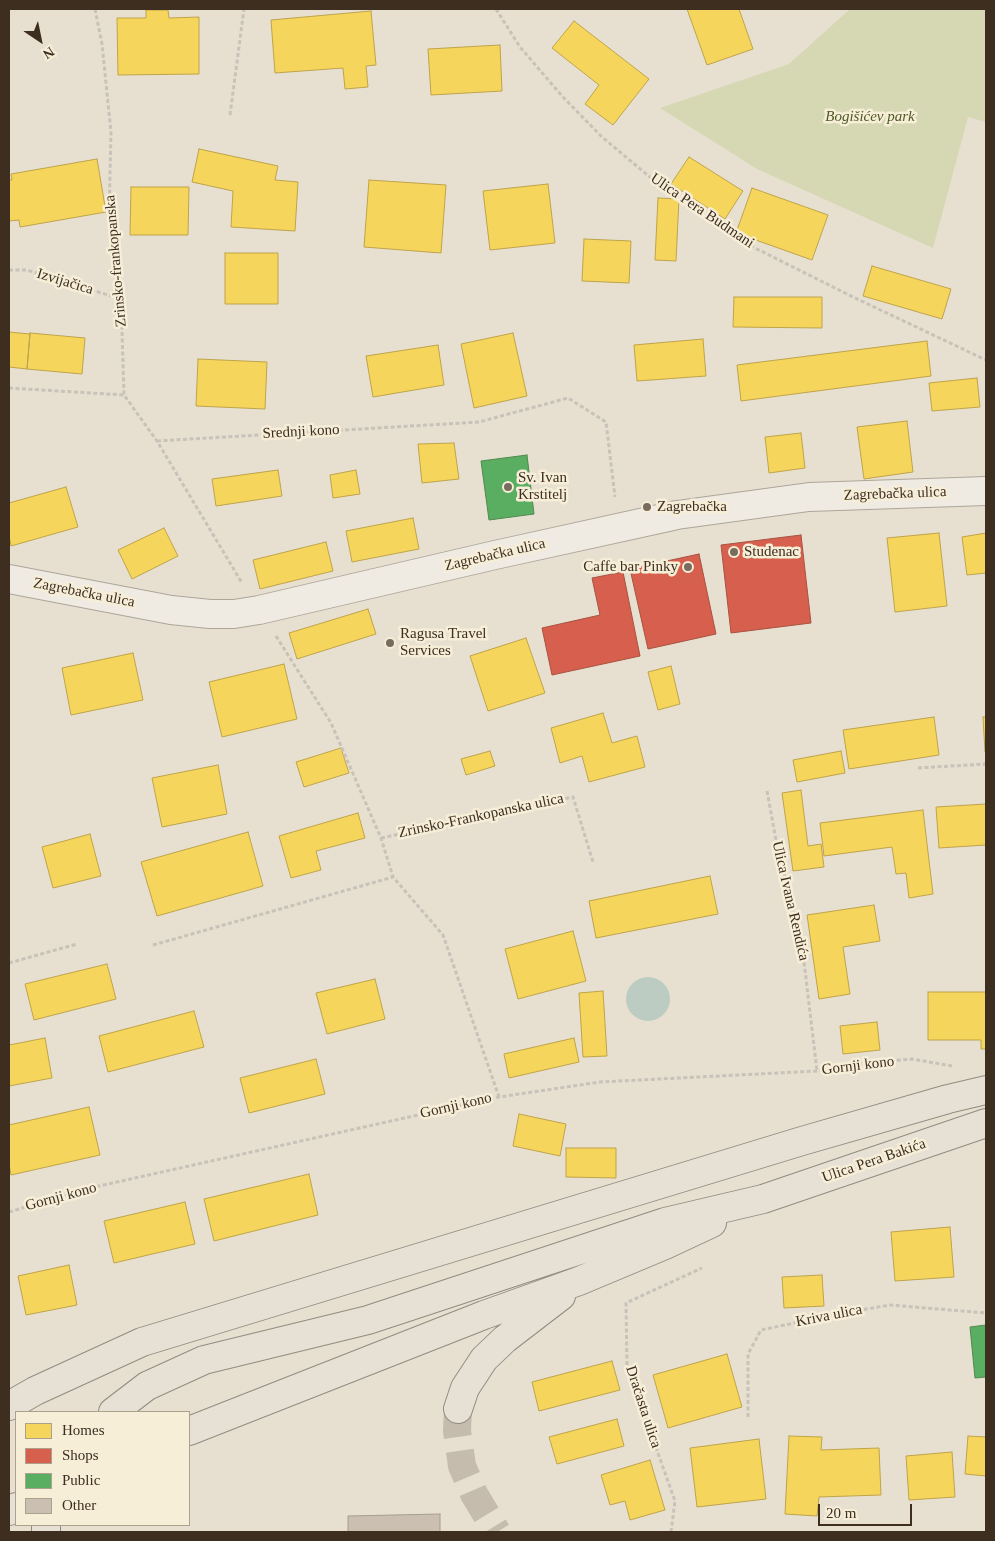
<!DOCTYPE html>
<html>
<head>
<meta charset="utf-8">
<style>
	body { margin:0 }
	#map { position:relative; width:995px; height:1541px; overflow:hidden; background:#e7e0d1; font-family:Georgia,serif }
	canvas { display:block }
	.frame { position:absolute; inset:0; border:10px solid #3d2e20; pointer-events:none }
	.legend { position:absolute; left:15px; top:1411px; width:175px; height:115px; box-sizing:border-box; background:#f7eed8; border:1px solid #ada18e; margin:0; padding:6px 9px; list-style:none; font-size:15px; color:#3d2e20 }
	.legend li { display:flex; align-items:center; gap:10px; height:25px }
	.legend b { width:25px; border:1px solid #ada18e }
	.north { position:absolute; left:15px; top:15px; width:50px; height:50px; -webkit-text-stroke:4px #f7eed8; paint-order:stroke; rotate:146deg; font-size:14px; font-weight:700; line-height:20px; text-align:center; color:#3d2e20 }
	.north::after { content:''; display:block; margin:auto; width:18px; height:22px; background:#3d2e20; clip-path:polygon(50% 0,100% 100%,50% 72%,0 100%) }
	.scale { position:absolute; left:818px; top:1504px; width:94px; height:22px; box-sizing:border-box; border:2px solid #3d2e20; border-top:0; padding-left:6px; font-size:15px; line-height:18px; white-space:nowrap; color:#3d2e20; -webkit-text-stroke:4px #f7eed8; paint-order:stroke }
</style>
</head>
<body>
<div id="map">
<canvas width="995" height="1541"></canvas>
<div class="frame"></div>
<ul class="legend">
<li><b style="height:14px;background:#f6d55c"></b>Homes</li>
<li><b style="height:14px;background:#d6604d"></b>Shops</li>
<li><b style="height:14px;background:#5aae61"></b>Public</li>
<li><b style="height:14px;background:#cbbfb2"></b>Other</li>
</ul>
<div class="north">N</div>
<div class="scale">20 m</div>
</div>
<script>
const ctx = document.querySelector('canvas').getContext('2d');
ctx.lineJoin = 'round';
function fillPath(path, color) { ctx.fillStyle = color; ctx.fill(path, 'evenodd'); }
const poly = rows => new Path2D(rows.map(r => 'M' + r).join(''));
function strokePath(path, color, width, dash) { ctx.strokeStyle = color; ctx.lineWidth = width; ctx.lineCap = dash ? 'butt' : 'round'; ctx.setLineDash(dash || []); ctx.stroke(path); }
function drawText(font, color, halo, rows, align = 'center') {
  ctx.font = font + ' Georgia,serif'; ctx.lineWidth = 5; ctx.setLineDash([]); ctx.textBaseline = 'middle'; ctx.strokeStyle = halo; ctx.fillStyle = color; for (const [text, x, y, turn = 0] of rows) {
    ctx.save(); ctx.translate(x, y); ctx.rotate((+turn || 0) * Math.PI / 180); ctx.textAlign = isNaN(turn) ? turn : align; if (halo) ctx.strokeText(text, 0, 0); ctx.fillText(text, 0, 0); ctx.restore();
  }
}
fillPath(poly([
	[850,9,986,9,986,122,968,117,933,248,757,169,660,108,789,64]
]), '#d6d7b3');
fillPath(poly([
	'626 999a22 22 0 1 1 44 0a22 22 0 1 1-44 0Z'
]), '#bcccc2');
const homes = poly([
	[687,9,739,9,753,49,707,65,687,9],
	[146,10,168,10,169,18,199,17,199,74,118,75,117,18,146,18,146,10],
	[371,11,376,65,366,66,368,87,345,89,343,68,275,73,271,20,371,11],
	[574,21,649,79,613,125,585,104,599,85,552,48,574,21],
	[500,45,502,91,431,95,428,49,500,45],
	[199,149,278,166,275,180,298,182,295,231,231,227,233,191,192,182,199,149],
	[689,157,743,191,725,219,671,184,689,157],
	[97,159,106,212,20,227,19,220,9,221,9,180,12,180,11,174,97,159],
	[369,180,446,185,441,253,364,247,369,180],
	[548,184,555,243,490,250,483,191,548,184],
	[131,187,189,187,188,235,130,235,131,187],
	[752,188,828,215,812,260,736,233,752,188],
	[658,198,679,199,676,261,655,260,658,198],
	[584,239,631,241,629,283,582,281,584,239],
	[225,253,278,253,278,304,225,304,225,253],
	[872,266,951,289,942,319,863,296,872,266],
	[734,297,822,297,822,328,733,327,734,297],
	[9,332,30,334,27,369,9,367,9,332],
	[30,333,85,338,82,374,27,369,30,333],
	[513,333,527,396,474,408,461,344,513,333],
	[703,339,706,376,637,381,634,345,703,339],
	[927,341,931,376,741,401,737,365,927,341],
	[438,345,444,385,373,397,366,356,438,345],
	[198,359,267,362,265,409,196,406,198,359],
	[977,378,980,407,932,411,929,383,977,378],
	[907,421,913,472,864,479,857,427,907,421],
	[801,433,805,468,769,473,765,437,801,433],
	[454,443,459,479,422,483,418,444,454,443],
	[278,470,282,496,216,506,212,479,278,470],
	[356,470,360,494,333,498,330,475,356,470],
	[66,487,78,527,11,546,9,536,9,503,66,487],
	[413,518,419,549,352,562,346,531,413,518],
	[164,528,178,556,132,579,118,550,164,528],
	[939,533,947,606,895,612,887,538,939,533],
	[986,533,986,573,967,575,962,537,986,533],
	[326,542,333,571,260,589,253,560,326,542],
	[368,609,376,634,297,659,289,633,368,609],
	[526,638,545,693,488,711,470,656,526,638],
	[133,653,143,700,71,715,62,668,133,653],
	[284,664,297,719,222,737,209,682,284,664],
	[671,666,680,704,658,710,648,672,671,666],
	[603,713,612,743,637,736,645,767,589,782,582,756,560,763,551,728,603,713],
	[934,717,939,755,849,769,843,730,934,717],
	[983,717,986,717,986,752,985,752,983,717],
	[341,748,349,773,304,787,296,762,341,748],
	[490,751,495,766,466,775,461,759,490,751],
	[841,751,845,773,797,782,793,760,841,751],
	[218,765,227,814,162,827,152,778,218,765],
	[801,790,808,846,821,844,824,867,793,871,782,793,801,790],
	[986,804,986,845,939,848,936,807,986,804],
	[923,810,933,894,909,898,906,873,896,874,892,847,824,856,820,823,923,810],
	[358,813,365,838,316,851,321,870,291,878,279,836,358,813],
	[248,832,263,886,157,916,141,862,248,832],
	[90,834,101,876,53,888,42,847,90,834],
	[710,876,718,914,596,938,589,901,710,876],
	[874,905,880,941,843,947,850,994,819,999,807,915,874,905],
	[573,931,586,981,518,999,505,949,573,931],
	[107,964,116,999,34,1020,25,984,107,964],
	[375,979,385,1019,327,1034,316,993,375,979],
	[603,991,607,1056,583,1057,579,993,603,991],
	[928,992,986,992,986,1049,981,1049,981,1040,928,1040,928,992],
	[194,1011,204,1047,108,1072,99,1036,194,1011],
	[877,1022,880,1050,843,1054,840,1026,877,1022],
	[45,1038,52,1078,9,1086,9,1045,45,1038],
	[574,1038,579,1062,509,1078,504,1054,574,1038],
	[316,1059,325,1094,249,1113,240,1078,316,1059],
	[89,1107,100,1155,11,1175,9,1164,9,1125,89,1107],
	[519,1114,566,1124,560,1156,513,1146,519,1114],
	[566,1148,616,1148,616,1178,566,1177,566,1148],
	[309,1174,318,1215,214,1241,204,1199,309,1174],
	[185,1202,195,1244,114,1263,104,1221,185,1202],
	[950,1227,954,1277,895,1281,891,1232,950,1227],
	[69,1265,77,1305,26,1315,18,1276,69,1265],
	[822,1275,824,1306,784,1308,782,1277,822,1275],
	[727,1354,742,1407,668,1428,653,1375,727,1354],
	[612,1361,620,1390,539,1411,532,1382,612,1361],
	[617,1419,624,1446,557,1464,549,1437,617,1419],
	[789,1436,822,1437,821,1450,879,1448,881,1495,819,1497,817,1516,785,1514,789,1436],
	[968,1436,986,1437,986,1476,965,1474,968,1436],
	[759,1439,766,1499,697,1507,690,1448,759,1439],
	[952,1452,955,1497,909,1500,906,1456,952,1452],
	[650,1460,665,1510,630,1520,625,1501,610,1505,601,1475,650,1460]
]);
fillPath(homes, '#f6d55c');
strokePath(homes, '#bea34a', 1);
const shops = poly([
	[801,535,811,623,731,633,721,545,801,535],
	[699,554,716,634,648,649,630,569,699,554],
	[623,572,640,656,552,675,542,628,600,615,592,578,623,572]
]);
fillPath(shops, '#d6604d');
strokePath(shops, '#a85140', 1);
const public = poly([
	[527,455,534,514,489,520,481,461,527,455],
	[986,1325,986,1377,975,1378,970,1327,986,1325]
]);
fillPath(public, '#5aae61');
strokePath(public, '#51884e', 1);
const building = poly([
	[440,1514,440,1532,348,1532,348,1516,440,1514]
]);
fillPath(building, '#cbbfb2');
strokePath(building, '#a89c90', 1);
strokePath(poly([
	[458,1409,457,1431,462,1466,474,1494,497,1532]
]), '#c5bcae', 28, [28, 14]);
const minor = poly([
	[9,579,171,610,210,614,234,614,259,610,495,555,677,515,809,497,986,491]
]);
const major = poly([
	[9,1406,35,1391,142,1342,802,1141,948,1099,986,1090],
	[458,1409,465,1388,484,1359,505,1339,561,1296],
	[113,1412,147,1386,204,1360,368,1320,665,1222,763,1199,986,1123],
	[189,1431,484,1315,579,1281,665,1245,712,1223],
	[9,1511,16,1507],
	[46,1532,46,1525]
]);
strokePath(minor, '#ada599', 30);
strokePath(major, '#928b80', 30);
strokePath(poly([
	[95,9,102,44,111,132,109,217,121,299,124,395],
	[496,9,520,47,562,96,602,137,663,188,735,238,853,297,986,360],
	[230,115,244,9],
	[9,270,27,270,121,299],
	[9,388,124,395,157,441,242,583],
	[157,441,479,422,568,398,606,422,615,497],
	[276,636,331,723,381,838,393,877,443,935,499,1097],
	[918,768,986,764],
	[767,791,776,840,802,945,817,1071],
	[381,838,573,797,593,862],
	[153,945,393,877],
	[9,963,77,944],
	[9,1212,90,1188,499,1097,600,1082,817,1071,852,1064,912,1059,952,1066],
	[748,1417,748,1354,761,1330,837,1314,890,1305,986,1313],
	[671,1532,675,1501,627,1366,626,1303,702,1268]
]), '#c8c2b9', 3, [4, 2.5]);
strokePath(minor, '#efebe3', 28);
strokePath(major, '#e6e1d4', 28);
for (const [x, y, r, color] of [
	[508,487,5,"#786c5e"],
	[647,507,5,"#786c5e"],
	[734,552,5,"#786c5e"],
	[688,567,5,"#786c5e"],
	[390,643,5,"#786c5e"]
]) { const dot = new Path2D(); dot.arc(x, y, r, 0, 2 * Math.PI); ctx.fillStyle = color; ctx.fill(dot); strokePath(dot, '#f7eed8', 2); }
drawText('italic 15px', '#4d5a26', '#f7eed8', [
	["Bogišićev park",870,117]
]);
drawText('15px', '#3d2e20', '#f7eed8', [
	["Ulica Pera Budmani",702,211,34],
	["Zrinsko-frankopanska",116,261,-95],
	["Izvijačica",65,282,17],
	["Srednji kono",301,432,-3],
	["Zagrebačka ulica",895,494,-2],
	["Zagrebačka ulica",495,555,-13],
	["Zagrebačka ulica",84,593,11],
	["Zrinsko-Frankopanska ulica",481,816,-12],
	["Ulica Ivana Rendića",790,901,77],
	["Gornji kono",858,1066,-7],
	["Gornji kono",456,1106,-13],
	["Ulica Pera Bakića",874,1161,-19],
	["Gornji kono",61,1197,-15],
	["Kriva ulica",829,1316,-11],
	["Dračasta ulica",643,1407,72]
]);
drawText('15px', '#3d2e20', '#f7eed8', [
	["Sv. Ivan",518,478],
	["Krstitelj",518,495],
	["Zagrebačka",657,507],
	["Studenac",744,552],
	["Caffe bar Pinky",678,567,"right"],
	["Ragusa Travel",400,634],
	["Services",400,651]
], 'left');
</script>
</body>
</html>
